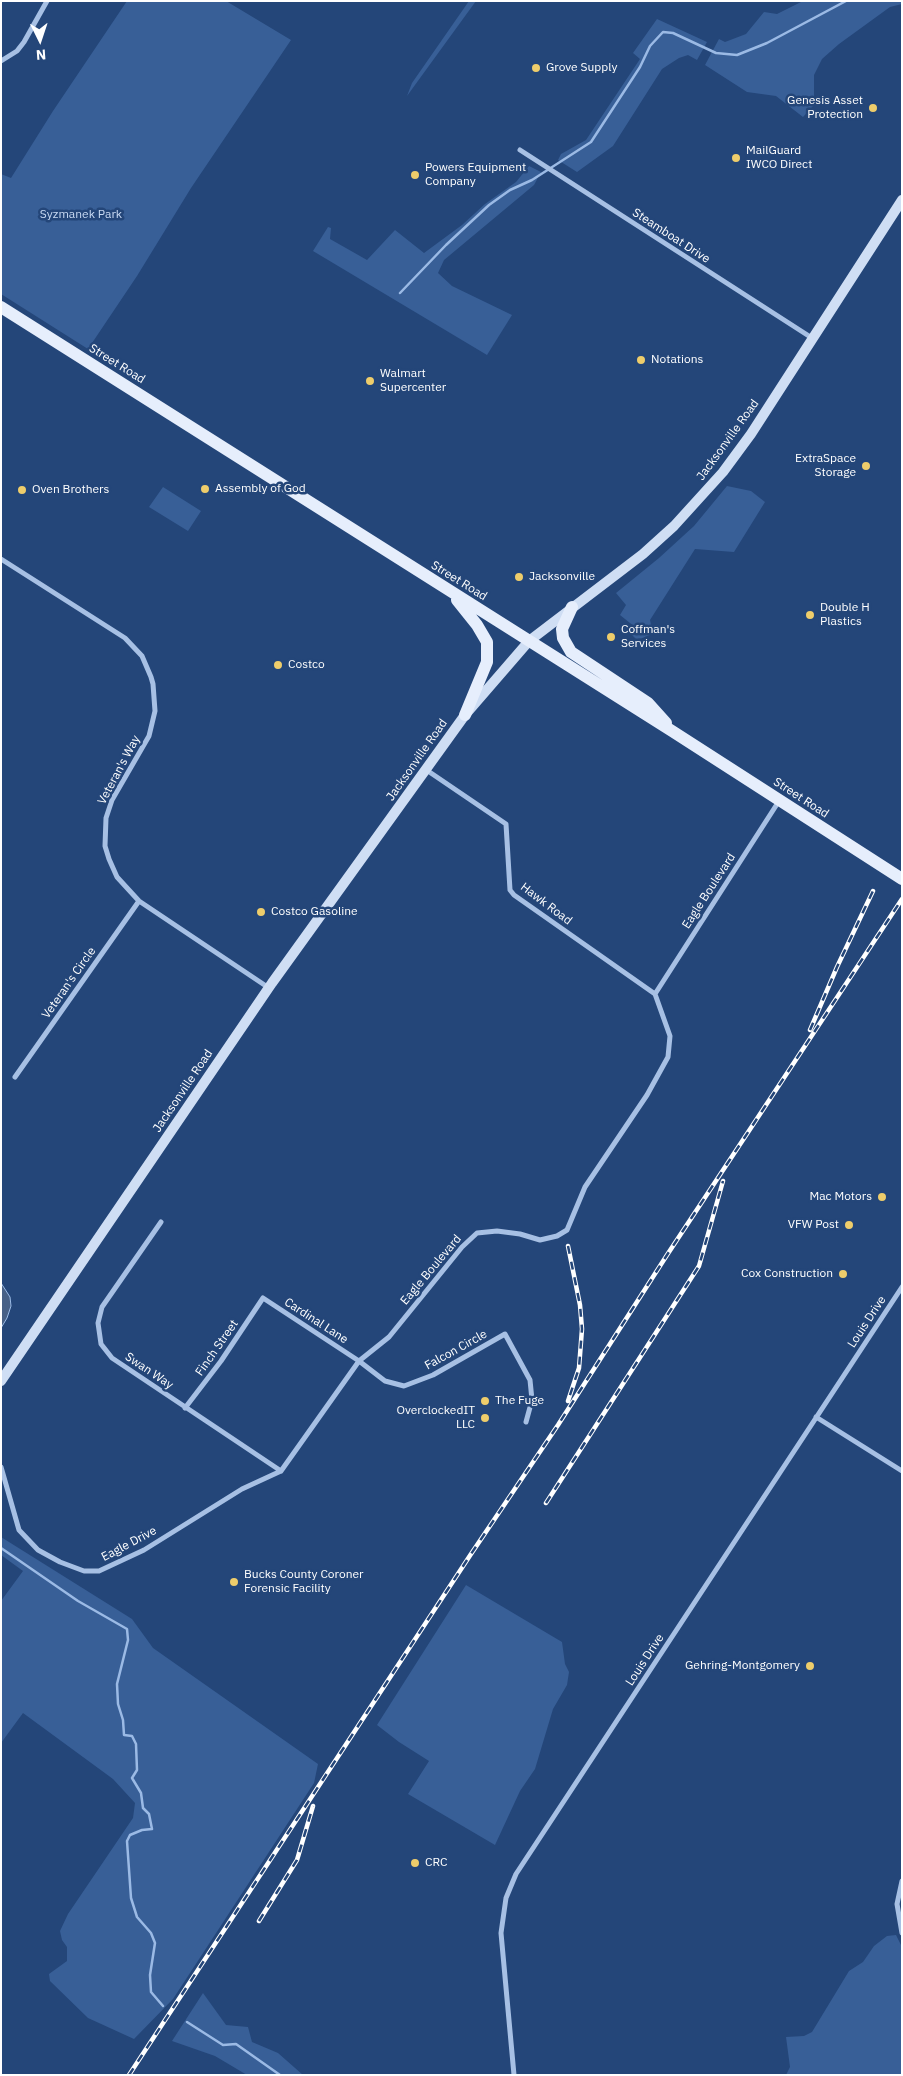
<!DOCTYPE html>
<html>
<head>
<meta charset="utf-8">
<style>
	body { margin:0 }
	#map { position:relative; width:903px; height:2076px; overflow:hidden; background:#244679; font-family:"IBM Plex Sans",sans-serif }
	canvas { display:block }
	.frame { position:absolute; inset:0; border:2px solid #fff; pointer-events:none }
	.north { position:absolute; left:15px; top:15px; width:50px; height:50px; -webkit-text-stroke:4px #244679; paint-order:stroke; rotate:176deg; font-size:14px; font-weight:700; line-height:20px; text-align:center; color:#fff }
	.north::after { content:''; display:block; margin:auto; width:18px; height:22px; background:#fff; clip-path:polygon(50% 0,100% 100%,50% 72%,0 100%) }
</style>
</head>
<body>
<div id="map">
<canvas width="903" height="2076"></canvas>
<div class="frame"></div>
<div class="north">N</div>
</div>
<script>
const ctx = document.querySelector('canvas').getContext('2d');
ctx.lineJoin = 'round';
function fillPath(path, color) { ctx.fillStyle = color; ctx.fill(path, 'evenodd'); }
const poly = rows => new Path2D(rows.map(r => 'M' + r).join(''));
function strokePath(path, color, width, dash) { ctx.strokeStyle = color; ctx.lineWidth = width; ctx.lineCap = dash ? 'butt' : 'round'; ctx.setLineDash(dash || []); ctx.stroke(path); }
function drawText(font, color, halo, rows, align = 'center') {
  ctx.font = font + ' "IBM Plex Sans",sans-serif'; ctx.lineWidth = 5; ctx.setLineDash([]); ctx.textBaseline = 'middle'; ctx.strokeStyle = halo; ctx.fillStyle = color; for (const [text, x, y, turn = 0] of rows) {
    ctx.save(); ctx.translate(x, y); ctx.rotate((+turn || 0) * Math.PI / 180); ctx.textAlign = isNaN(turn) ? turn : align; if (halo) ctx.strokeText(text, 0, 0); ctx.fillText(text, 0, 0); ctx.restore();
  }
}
fillPath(poly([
	[127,1,226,1,291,40,191,188,137,276,88,349,1,294,1,174,11,178,53,111],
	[469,1,476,1,407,96,412,83],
	[803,1,902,1,902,4,890,7,839,44,822,59,814,75,814,105,803,117,776,96,747,92,705,65,719,39,725,42,746,34,764,12,777,14],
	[657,19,707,42,697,60,688,55,679,58,662,69,613,146,577,172,558,160,561,154,586,140,640,59,633,53],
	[529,166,541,172,534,185,444,260,438,273,452,286,512,315,487,355,313,251,328,227,331,228,330,239,367,260,395,230,424,253,462,225,485,204,516,182],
	[727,486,751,491,765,502,734,552,695,549,650,620,653,634,637,640,631,634,635,627,620,615,626,605,616,593,659,558,694,526],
	[163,487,201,511,188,531,149,507],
	[1,1537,132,1619,153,1648,318,1764,314,1783,173,1999,134,2039,88,2018,50,1981,49,1974,67,1961,67,1947,62,1940,60,1931,68,1914,133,1818,135,1803,113,1779,23,1713,1,1743,1,1601,23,1571,1,1555],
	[466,1585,562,1642,565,1664,569,1672,567,1685,553,1709,535,1769,520,1791,495,1845,408,1794,429,1761,399,1742,377,1725],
	[896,1935,902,1947,902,2075,786,2075,790,2067,786,2037,804,2036,812,2032,849,1971,863,1962,874,1946,887,1936],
	[203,1993,226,2025,248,2027,252,2042,278,2053,303,2075,247,2075,215,2056,172,2041]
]), '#385f97');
const water = poly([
	[1,1283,10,1297,11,1306,7,1318,1,1328,1,1283]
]);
fillPath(water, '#476086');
strokePath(water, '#9bbae5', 1);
strokePath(poly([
	[400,293,446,245,489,205,510,190,532,180,591,142,640,67,650,46,663,32,673,33,716,53,737,55,767,43,846,1],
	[1,1548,78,1601,127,1629,128,1640,117,1684,118,1704,123,1720,124,1735,132,1736,136,1744,137,1770,132,1778,141,1793,143,1808,149,1814,152,1829,142,1830,130,1835,127,1841,131,1898,137,1917,151,1933,155,1943,150,1975,151,1992,163,2006],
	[187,2022,223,2045,236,2044,280,2075]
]), '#9bbae5', 2.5);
strokePath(poly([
	[1,61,17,51,24,42,47,1],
	[520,150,812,338],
	[1,559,125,638,142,656,151,677,153,684,155,711,149,736,112,800,106,818,105,846,109,859,117,877,139,901,269,988],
	[425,769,506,824,510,890,514,895,655,994],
	[655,994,779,801],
	[15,1077,139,901],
	[161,1222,102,1307,98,1323,101,1344,112,1358,281,1471],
	[185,1408,221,1361,263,1298,359,1361,385,1381,404,1386,433,1375,505,1334,530,1380,532,1400,526,1422],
	[816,1417,902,1471],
	[1,1467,19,1530,38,1550,60,1562,84,1571,99,1571,144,1550,242,1489,281,1471,359,1361,389,1337,462,1247,477,1233,497,1231,520,1234,540,1240,557,1236,567,1230,585,1187,647,1095,668,1057,670,1036,655,994],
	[902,1881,897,1904,902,1933],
	[514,2075,501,1933,506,1898,516,1874,902,1287]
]), '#a7c0e4', 5);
strokePath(poly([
	[1,1381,272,983,465,715,529,641,643,554,674,526,723,472,751,434,902,200]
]), '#cfdef4', 10);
strokePath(poly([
	[1,307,672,731,902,879],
	[457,600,477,625,487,642,487,662,465,715],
	[572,607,562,629,563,638,571,652,648,703,666,723]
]), '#e6eefc', 12);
const rail = poly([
	[810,1030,837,967,873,891],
	[568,1246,580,1305,582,1329,579,1368,568,1401],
	[546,1503,699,1266,723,1181],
	[259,1921,297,1860,313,1806],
	[129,2075,471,1554,558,1425,667,1255,902,899]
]);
strokePath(rail, '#fff', 4.5);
strokePath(rail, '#244679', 2.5, [8]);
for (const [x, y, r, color] of [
	[536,68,5,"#eecd6b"],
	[873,108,5,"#eecd6b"],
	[736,158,5,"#eecd6b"],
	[415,175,5,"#eecd6b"],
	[641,360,5,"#eecd6b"],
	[370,381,5,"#eecd6b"],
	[866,466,5,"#eecd6b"],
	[205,489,5,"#eecd6b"],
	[22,490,5,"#eecd6b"],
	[519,577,5,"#eecd6b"],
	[810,615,5,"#eecd6b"],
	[611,637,5,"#eecd6b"],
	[278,665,5,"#eecd6b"],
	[261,912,5,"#eecd6b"],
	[882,1197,5,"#eecd6b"],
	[849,1225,5,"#eecd6b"],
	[843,1274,5,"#eecd6b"],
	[485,1401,5,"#eecd6b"],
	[485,1418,5,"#eecd6b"],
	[234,1582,5,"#eecd6b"],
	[810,1666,5,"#eecd6b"],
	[415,1863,5,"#eecd6b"]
]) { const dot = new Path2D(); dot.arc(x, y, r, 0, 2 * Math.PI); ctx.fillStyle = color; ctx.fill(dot); strokePath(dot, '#244679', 2); }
drawText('12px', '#fff', '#244679', [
	["Grove Supply",546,68],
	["Genesis Asset",863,101,"right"],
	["Protection",863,115,"right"],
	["MailGuard",746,151],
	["IWCO Direct",746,165],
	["Powers Equipment",425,168],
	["Company",425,182],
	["Notations",651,360],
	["Walmart",380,374],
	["Supercenter",380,388],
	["ExtraSpace",856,459,"right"],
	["Storage",856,473,"right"],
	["Assembly of God",215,489],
	["Oven Brothers",32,490],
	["Jacksonville",529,577],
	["Double H",820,608],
	["Plastics",820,622],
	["Coffman's",621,630],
	["Services",621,644],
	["Costco",288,665],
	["Costco Gasoline",271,912],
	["Mac Motors",872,1197,"right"],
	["VFW Post",839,1225,"right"],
	["Cox Construction",833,1274,"right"],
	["The Fuge",495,1401],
	["OverclockedIT",475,1411,"right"],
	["LLC",475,1425,"right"],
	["Bucks County Coroner",244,1575],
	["Forensic Facility",244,1589],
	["Gehring-Montgomery",800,1666,"right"],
	["CRC",425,1863]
], 'left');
drawText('12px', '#c9daf3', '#244679', [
	["Syzmanek Park",81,215]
]);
drawText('12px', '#fff', '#244679', [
	["Steamboat Drive",671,236,33],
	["Street Road",117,364,32],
	["Jacksonville Road",728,440,-54],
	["Street Road",459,581,32],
	["Jacksonville Road",417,760,-55],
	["Veteran's Way",119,770,-62],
	["Street Road",801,798,33],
	["Eagle Boulevard",709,891,-57],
	["Hawk Road",546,904,37],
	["Veteran's Circle",69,983,-55],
	["Jacksonville Road",183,1091,-56],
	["Eagle Boulevard",431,1270,-50],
	["Cardinal Lane",316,1321,33],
	["Louis Drive",867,1322,-57],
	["Finch Street",217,1348,-55],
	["Falcon Circle",456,1350,-29],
	["Swan Way",149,1371,34],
	["Eagle Drive",129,1544,-28],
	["Louis Drive",645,1660,-57]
]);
</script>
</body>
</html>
